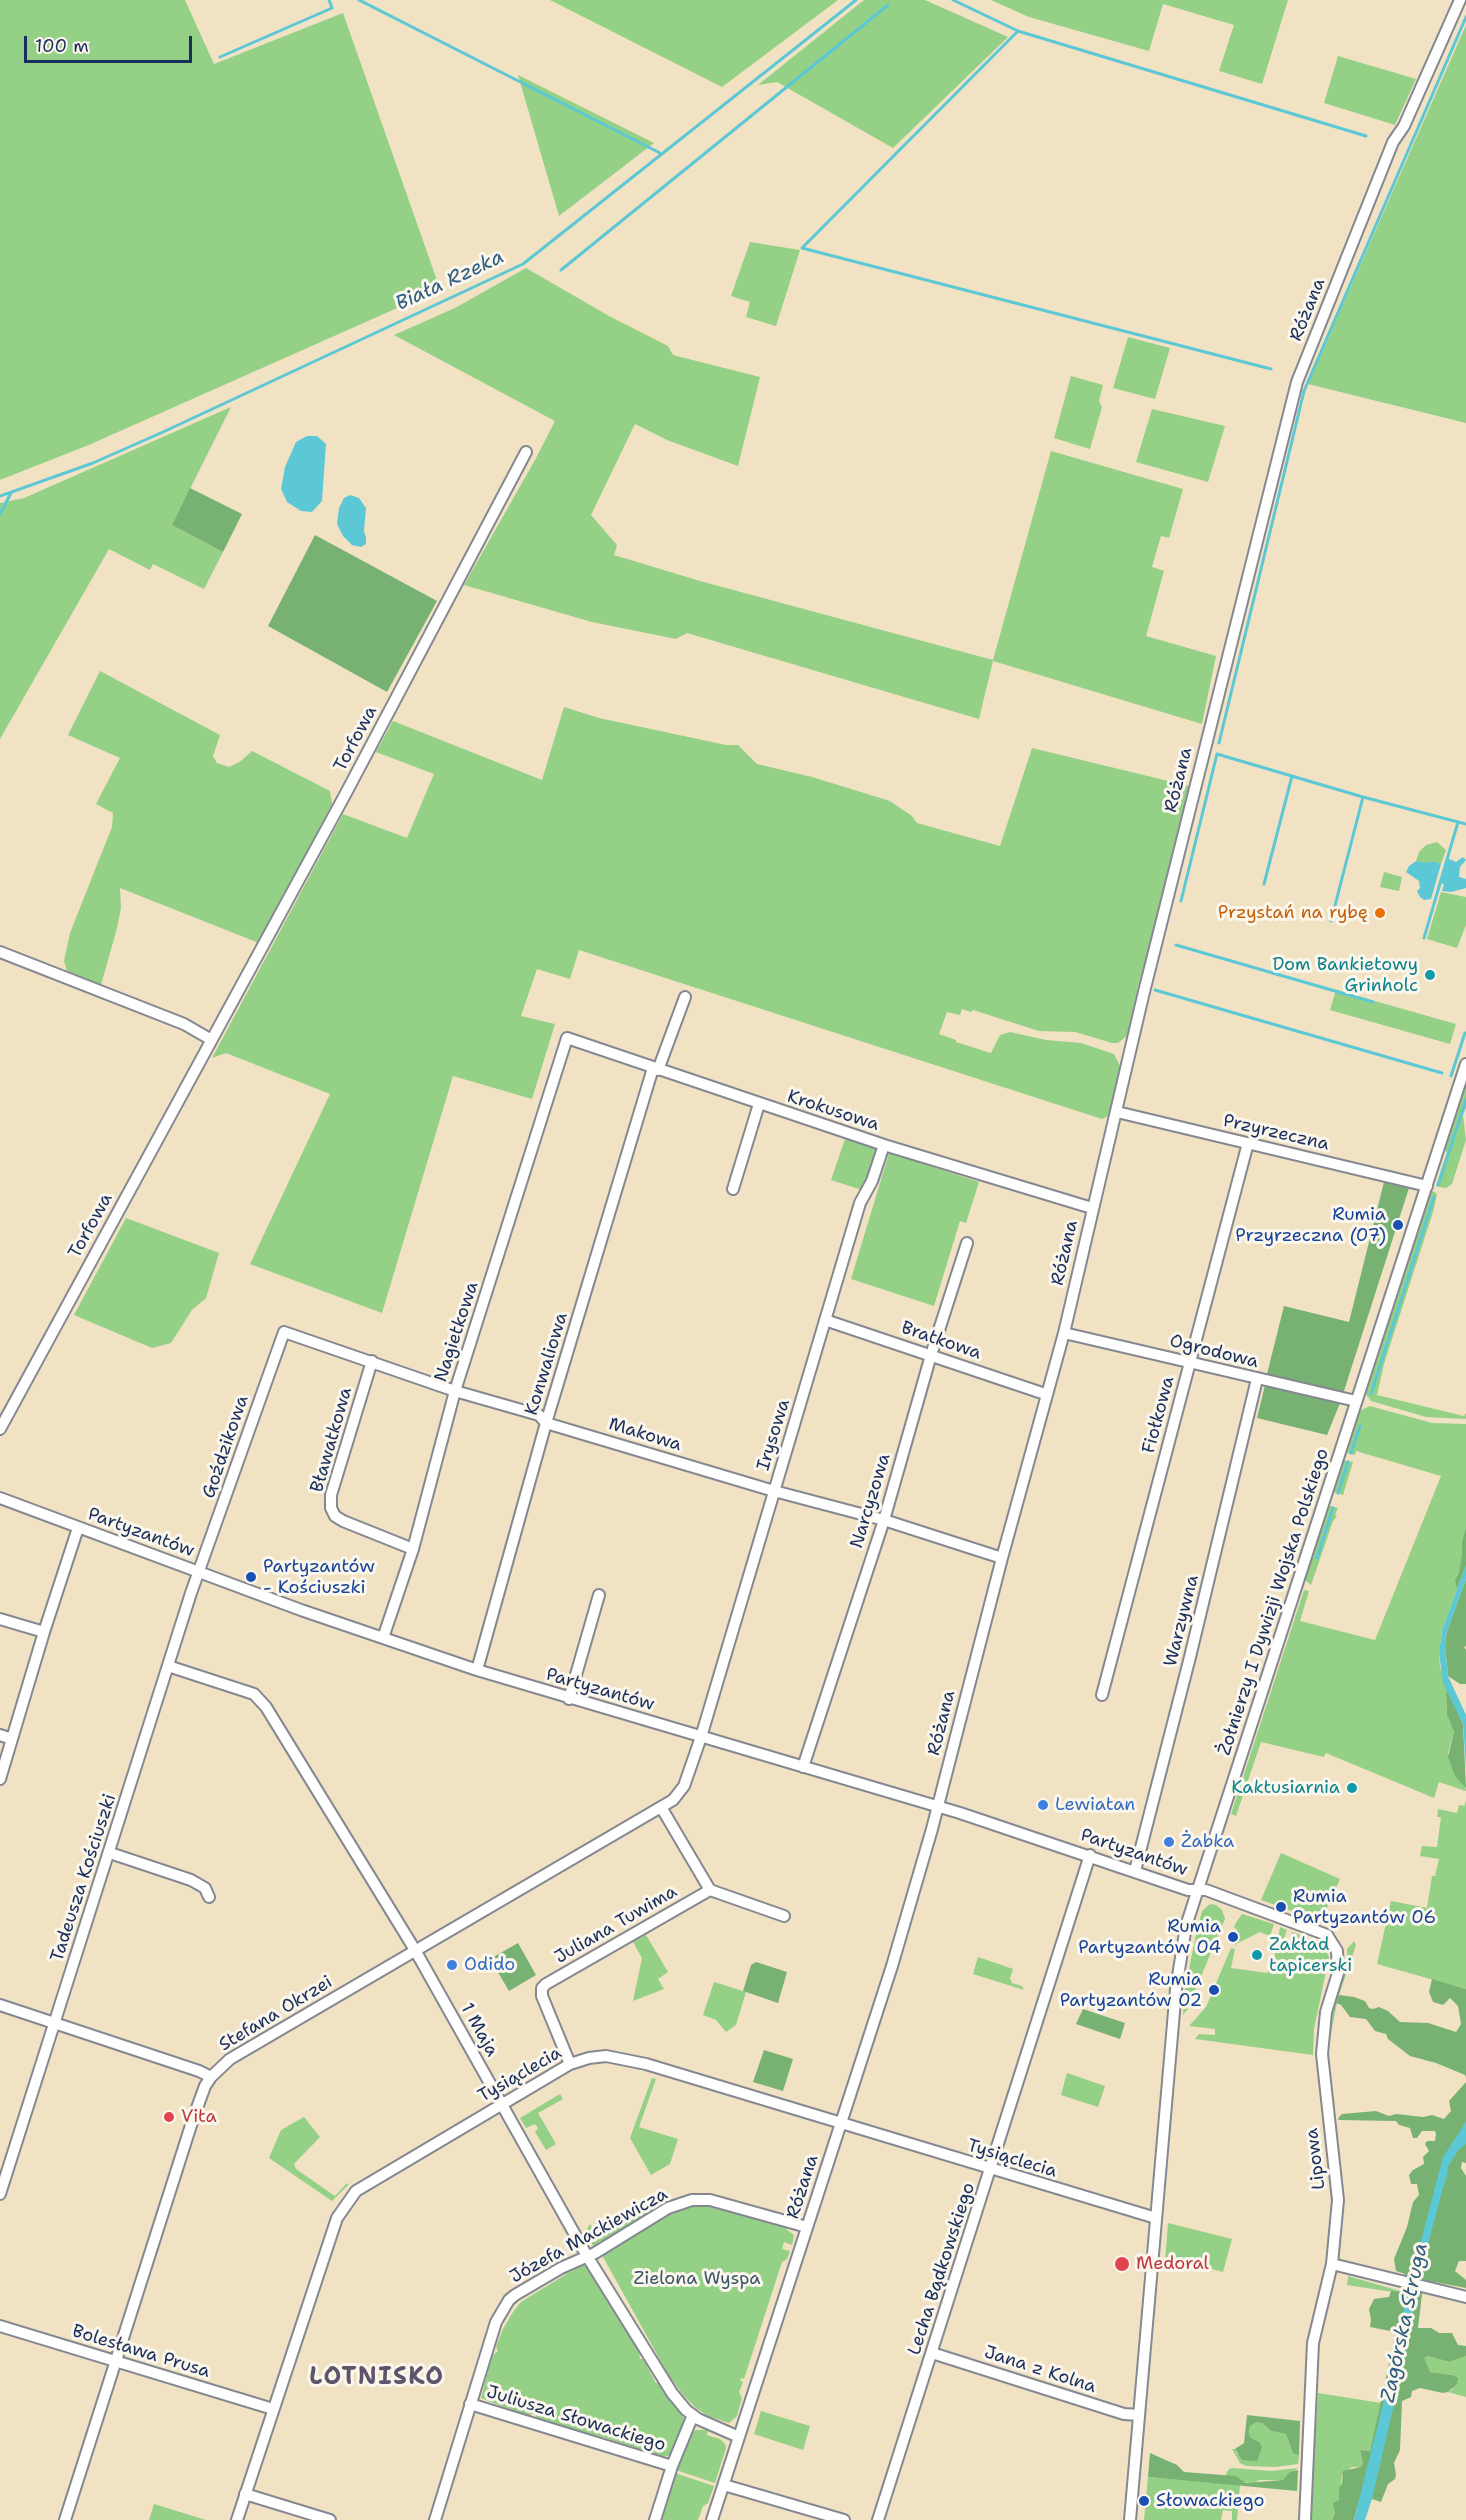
<!DOCTYPE html>
<html>
<head>
<meta charset="utf-8">
<style>
	body { margin:0 }
	#map { position:relative; width:1466px; height:2520px; overflow:hidden; background:#f1e2c4; font-family:"Shantell Sans",sans-serif }
	canvas { display:block }
	.scale { position:absolute; left:24px; top:36px; width:168px; height:27px; box-sizing:border-box; border:3px solid #1b2f5e; border-top:0; padding-left:8px; font-size:18px; line-height:21px; white-space:nowrap; color:#1b2f5e; -webkit-text-stroke:4px #fbf7ec; paint-order:stroke }
</style>
</head>
<body>
<div id="map">
<canvas width="1466" height="2520"></canvas>
<div class="scale">100 m</div>
</div>
<script>
const ctx = document.querySelector('canvas').getContext('2d');
ctx.lineJoin = 'round';
function fillPath(path, color) { ctx.fillStyle = color; ctx.fill(path, 'evenodd'); }
const poly = rows => new Path2D(rows.map(r => 'M' + r).join(''));
function strokePath(path, color, width, dash) { ctx.strokeStyle = color; ctx.lineWidth = width; ctx.lineCap = dash ? 'butt' : 'round'; ctx.setLineDash(dash || []); ctx.stroke(path); }
function drawText(font, color, halo, rows, align = 'center') {
  ctx.font = font + ' "Shantell Sans",sans-serif'; ctx.lineWidth = 6; ctx.setLineDash([]); ctx.textBaseline = 'middle'; ctx.strokeStyle = halo; ctx.fillStyle = color; for (const [text, x, y, turn = 0] of rows) {
    ctx.save(); ctx.translate(x, y); ctx.rotate((+turn || 0) * Math.PI / 180); ctx.textAlign = isNaN(turn) ? turn : align; if (halo) ctx.strokeText(text, 0, 0); ctx.fillText(text, 0, 0); ctx.restore();
  }
}
fillPath(poly([
	[0,0,185,0,214,64,343,13,440,289,91,444,0,480],
	[550,0,838,0,722,87],
	[864,0,925,0,1008,37,893,148,777,82,758,85],
	[991,0,1288,0,1262,84,1219,71,1234,25,1163,4,1149,51,1029,17],
	[1466,25,1466,423,1308,384],
	[1338,56,1416,79,1395,125,1324,103],
	[518,75,654,143,559,216],
	[750,242,800,250,776,326,746,317,750,302,731,296],
	[526,268,609,316,668,346,673,355,760,377,738,466,667,440,635,424,591,515,617,545,614,555,700,581,993,660,1051,451,1183,489,1169,538,1161,536,1152,567,1164,571,1146,636,1216,656,1202,724,993,661,979,719,687,633,676,639,592,622,464,585,535,460,555,421,394,335,455,308],
	[1128,337,1170,348,1155,399,1113,388],
	[1071,376,1103,385,1099,401,1102,407,1090,449,1054,438],
	[231,407,172,525,223,552,204,589,153,564,150,570,109,549,0,739,0,503,24,498],
	[1152,409,1225,426,1208,482,1136,462],
	[100,671,220,735,213,756,217,763,229,767,241,761,252,751,330,791,332,804,259,943,120,888,121,908,117,928,101,985,67,971,64,961,70,933,112,827,113,813,96,804,120,758,68,735],
	[564,707,599,718,726,745,738,745,757,764,812,777,890,801,912,816,917,823,1000,846,1032,748,1189,786,1163,900,1138,986,1128,1035,1118,1043,1112,1043,1075,1032,1039,1031,973,1010,971,1012,962,1009,960,1015,947,1012,939,1034,956,1040,956,1042,991,1053,1000,1035,1010,1032,1046,1040,1081,1043,1114,1054,1120,1066,1118,1084,1108,1116,1102,1119,579,950,570,979,537,969,521,1016,555,1024,532,1099,453,1076,382,1313,250,1264,330,1094,226,1053,212,1058,343,814,407,838,434,774,376,752,393,721,542,780],
	[1437,842,1446,850,1441,864,1433,861,1428,864,1416,861,1419,852,1426,845],
	[1384,872,1402,877,1399,891,1380,887],
	[1441,892,1466,897,1466,925,1457,948,1427,939],
	[1336,990,1456,1024,1450,1044,1330,1010],
	[1466,1083,1466,1108,1463,1115,1466,1140,1452,1184,1446,1188,1440,1187,1436,1186,1447,1152,1444,1150],
	[845,1139,876,1149,862,1190,831,1180],
	[889,1153,979,1182,966,1223,960,1221,934,1306,851,1279],
	[1433,1191,1437,1194,1433,1212,1384,1364,1377,1395,1464,1416,1466,1413,1466,1419,1426,1417,1371,1401,1365,1393,1430,1193],
	[126,1218,219,1253,206,1298,192,1310,171,1343,152,1348,74,1315],
	[1370,1406,1432,1423,1466,1424,1466,1565,1442,1631,1439,1653,1440,1667,1448,1691,1446,1693,1447,1715,1454,1732,1448,1753,1455,1776,1465,1784,1466,1791,1439,1782,1434,1798,1326,1753,1324,1757,1261,1742,1236,1816,1231,1814,1304,1590,1309,1591,1300,1621,1375,1640,1441,1476,1356,1451,1355,1455,1347,1453,1359,1411],
	[1343,1460,1353,1462,1343,1495,1333,1492],
	[1328,1505,1338,1508,1335,1515,1337,1516,1333,1521,1311,1585,1304,1579],
	[1466,1801,1466,1989,1377,1964,1391,1901,1427,1908,1432,1876,1435,1876,1439,1859,1420,1856,1422,1846,1437,1847,1441,1817,1437,1817,1438,1809,1457,1813,1459,1805,1464,1806],
	[1281,1853,1340,1879,1322,1919,1317,1920,1261,1900],
	[1210,1904,1216,1905,1222,1910,1225,1919,1187,2010,1183,2015,1185,1989,1197,1930,1202,1911],
	[1242,1914,1274,1924,1270,1936,1260,1932,1236,1944,1235,1947,1237,1929,1234,1928,1235,1924],
	[1280,1927,1287,1930,1283,1941,1289,1943,1292,1932,1318,1942,1326,1951,1329,1957,1314,2029,1313,2055,1195,2039,1199,2034,1215,2035,1215,2029,1189,2026,1206,2007,1231,1948,1235,1949,1231,1968,1268,1973,1269,1968,1273,1966],
	[646,1935,668,1972,658,1979,664,1989,633,2001,642,1958,633,1942],
	[1354,1941,1356,1945,1338,1998,1330,2038,1327,2039,1336,1997,1346,1964,1348,1964,1347,1949],
	[978,1957,1013,1969,1010,1978,1012,1983,1022,1986,1024,1990,973,1974],
	[714,1982,746,1992,736,2025,726,2032,716,2020,703,2015],
	[1067,2073,1105,2086,1098,2107,1061,2095],
	[652,2078,656,2079,639,2127,678,2139,670,2164,651,2175,630,2138],
	[560,2094,563,2099,538,2113,556,2144,546,2150,535,2132,538,2128,535,2124,526,2128,520,2118],
	[304,2117,320,2137,294,2164,296,2169,335,2196,347,2183,348,2185,332,2201,269,2158,281,2130],
	[655,2206,656,2211,600,2246,594,2246,587,2240,586,2231,590,2224,596,2233,605,2235],
	[694,2206,714,2206,786,2226,786,2229,794,2235,792,2245,784,2242,782,2249,790,2251,787,2259,782,2262,744,2379,741,2378,740,2380,743,2382,739,2392,742,2398,737,2416,729,2423,708,2416,696,2408,684,2396,669,2376,602,2255,663,2216],
	[1168,2223,1232,2239,1223,2272,1167,2257,1165,2262],
	[585,2265,639,2352,640,2359,643,2359,656,2383,660,2383,685,2420,671,2456,660,2456,603,2437,578,2432,538,2419,534,2413,527,2416,481,2398,490,2364,494,2354,498,2351,496,2347,503,2329,513,2312,521,2302,568,2273],
	[1348,2276,1400,2291,1400,2293,1347,2285],
	[1428,2356,1449,2362,1466,2356,1466,2397,1448,2392,1453,2389,1452,2375,1430,2372,1423,2358],
	[1318,2393,1381,2403,1370,2451,1360,2450,1363,2464,1360,2467,1352,2467,1342,2475,1339,2500,1332,2520,1310,2520],
	[761,2411,810,2426,803,2450,754,2434],
	[1256,2421,1262,2423,1271,2431,1286,2434,1293,2454,1299,2455,1298,2464,1276,2467,1246,2466,1240,2463,1232,2449,1235,2449,1237,2454,1259,2442,1250,2437,1249,2432,1250,2426],
	[695,2430,708,2430,707,2435,720,2439,725,2444,726,2448,715,2483,676,2470,688,2439],
	[1233,2468,1271,2471,1298,2468,1283,2480,1260,2480,1253,2483,1241,2482,1235,2476,1225,2476,1229,2469],
	[675,2473,714,2486,708,2503,703,2506,698,2520,660,2520],
	[1148,2477,1240,2485,1237,2520,1232,2520,1232,2511,1223,2510,1221,2520,1144,2520],
	[154,2504,206,2520,149,2520]
]), '#94d086');
fillPath(poly([
	[190,488,242,514,223,552,172,525],
	[315,535,437,601,387,692,268,626],
	[1384,1182,1409,1188,1343,1394,1267,1374,1284,1306,1349,1322],
	[1265,1385,1340,1403,1327,1435,1257,1418],
	[1466,1527,1466,1565,1457,1589,1455,1580,1459,1573,1462,1555,1462,1543],
	[1466,1579,1466,1646,1464,1647,1466,1650,1466,1684,1460,1684,1448,1676,1445,1644,1447,1631],
	[1448,1691,1463,1724,1466,1788,1455,1776,1448,1757,1454,1732,1447,1715,1446,1693],
	[518,1943,536,1975,509,1991,490,1959],
	[756,1962,787,1972,778,2003,743,1991,751,1965],
	[1432,1979,1466,1989,1466,2078,1465,2075,1436,2063,1410,2056,1388,2039,1386,2034,1375,2031,1366,2019,1350,2017,1341,2005,1336,2003,1339,1995,1354,1997,1365,2001,1369,2008,1373,2009,1379,2007,1388,2011,1400,2022,1428,2023,1456,2032,1461,2024,1458,2006,1450,1998,1443,2005,1433,2002,1429,1992],
	[1083,2009,1125,2023,1120,2039,1076,2024],
	[764,2050,793,2059,783,2091,753,2082],
	[1466,2082,1466,2163,1462,2162,1461,2168,1466,2176,1466,2261,1459,2261,1455,2271,1466,2280,1466,2288,1435,2282,1422,2294,1418,2328,1431,2328,1439,2333,1452,2333,1458,2345,1466,2346,1466,2356,1449,2362,1428,2356,1424,2358,1430,2372,1452,2375,1458,2378,1457,2384,1448,2392,1443,2393,1420,2388,1412,2391,1411,2397,1402,2401,1400,2450,1394,2463,1396,2475,1395,2479,1388,2484,1381,2502,1372,2499,1363,2509,1357,2507,1354,2520,1332,2520,1335,2512,1333,2503,1339,2500,1339,2488,1342,2483,1343,2471,1360,2467,1363,2464,1360,2450,1370,2451,1391,2355,1395,2332,1370,2327,1371,2320,1369,2309,1374,2299,1389,2297,1391,2291,1400,2292,1405,2274,1396,2271,1394,2259,1407,2227,1413,2202,1419,2195,1417,2184,1411,2184,1409,2175,1413,2170,1424,2164,1423,2157,1429,2151,1425,2144,1427,2141,1435,2141,1436,2134,1435,2131,1422,2131,1417,2138,1413,2138,1410,2128,1399,2125,1396,2121,1338,2120,1339,2117,1342,2114,1376,2111,1389,2116,1396,2114,1423,2117,1432,2115,1444,2119,1451,2111,1449,2101],
	[1247,2415,1300,2421,1299,2455,1293,2454,1286,2434,1271,2431,1262,2423,1256,2422,1250,2426,1249,2432,1250,2437,1259,2442,1262,2447,1257,2461,1242,2460,1235,2449,1244,2443],
	[1150,2453,1177,2465,1184,2472,1235,2476,1246,2483,1283,2480,1290,2472,1298,2470,1297,2491,1148,2477]
]), '#77b273');
fillPath(poly([
	[307,436,317,436,326,444,322,501,312,512,301,511,287,502,281,489,285,467,296,442],
	[350,495,359,498,366,508,364,531,366,538,366,544,361,547,352,545,343,536,337,524,339,508,344,498],
	[1463,857,1466,860,1460,867,1459,877,1466,879,1466,888,1451,892,1442,891,1444,884,1440,883,1447,858,1456,862],
	[1416,861,1428,863,1433,861,1441,864,1431,899,1424,900,1420,897,1417,891,1420,888,1419,881,1406,872,1409,866],
	[1466,1565,1466,1579,1447,1631,1445,1644,1448,1676,1466,1715,1466,1768,1463,1724,1443,1683,1439,1653,1442,1631],
	[1466,2122,1466,2144,1458,2150,1448,2167,1446,2181,1444,2184,1427,2248,1423,2272,1418,2279,1400,2379,1372,2499,1365,2520,1354,2520,1401,2332,1409,2272,1414,2266,1420,2245,1443,2157]
]), '#5cc8d5');
strokePath(poly([
	[359,0,660,153],
	[953,0,1018,31,1366,136],
	[1018,31,802,248,1271,369],
	[220,57,332,8,329,0],
	[561,270,888,5],
	[0,496,93,463,163,432,523,264,856,0],
	[0,514,11,493],
	[1219,743,1304,391,1466,17],
	[1264,884,1292,776],
	[1181,901,1217,754,1363,797,1466,824],
	[1331,921,1363,797],
	[1424,938,1458,822],
	[1176,945,1373,1002],
	[1155,990,1442,1073],
	[1451,1076,1465,1033],
	[1438,1185,1466,1100],
	[1371,1394,1434,1197],
	[1351,1453,1360,1426],
	[1338,1493,1348,1462],
	[1317,1558,1333,1508]
]), '#5cc8d5', 3);
const minor = poly([
	[0,952,184,1024,210,1039],
	[658,1070,685,997],
	[1117,1112,1427,1186],
	[733,1189,759,1104],
	[825,1320,1045,1394],
	[1064,1333,1356,1401],
	[372,1361,331,1495,331,1508,335,1516,343,1521,413,1549],
	[0,1429,346,793,526,452],
	[0,1498,301,1610,477,1670,960,1813,1188,1890,1206,1890,1327,1935,1337,1951,1338,1973,1326,2012,1322,2054,1338,2200,1332,2264,1313,2343,1305,2520],
	[0,1619,44,1632],
	[383,1638,413,1549,455,1391,567,1038,884,1145,1092,1208],
	[168,1666,254,1694,266,1707,415,1950,587,2256,672,2393,686,2410,698,2419,739,2437],
	[477,1670,546,1423,653,1068],
	[1102,1695,1248,1143],
	[569,1699,599,1595],
	[0,1735,12,1739],
	[803,1767,884,1520,931,1355,967,1243],
	[0,1779,44,1632,78,1528],
	[661,1807,710,1890],
	[110,1853,191,1880,205,1888,209,1897],
	[1135,1871,1190,1657,1257,1379],
	[0,2005,199,2071,211,2077],
	[570,2064,542,1996,542,1988,546,1984,710,1890,784,1916],
	[0,2194,191,1593,284,1332,455,1391,539,1415,546,1423,774,1491,884,1520,1002,1558],
	[1332,2264,1466,2297],
	[0,2326,273,2409],
	[932,2353,1124,2414,1139,2415],
	[470,2404,672,2466],
	[724,2485,844,2520],
	[245,2494,330,2520],
	[65,2520,193,2119,205,2086,211,2077,230,2059,661,1807,673,1800,684,1786,701,1737,860,1203,872,1181,884,1145],
	[237,2520,337,2218,356,2191,570,2064,589,2058,606,2056,646,2064,1156,2218],
	[435,2520,496,2322,509,2300,515,2295,561,2268,595,2253,668,2208,692,2200,710,2200,807,2227],
	[655,2520,672,2466,693,2415],
	[712,2520,892,1966,932,1829,1002,1558,1064,1333,1143,996,1297,382,1393,142,1404,126,1460,0],
	[878,2520,1090,1855],
	[1130,2520,1176,1989,1186,1926,1466,1064]
]);
strokePath(minor, '#868891', 14);
strokePath(minor, '#fff', 10);
for (const [x, y, r, color] of [
	[1380,913,6,"#e8710a"],
	[1430,975,6,"#0f9aa8"],
	[1398,1225,6,"#1a4fb4"],
	[251,1577,6,"#1a4fb4"],
	[1352,1788,6,"#0f9aa8"],
	[1043,1805,6,"#3f7fe0"],
	[1169,1842,6,"#3f7fe0"],
	[1281,1907,6,"#1a4fb4"],
	[1233,1937,6,"#1a4fb4"],
	[1257,1955,6,"#0f9aa8"],
	[452,1965,6,"#3f7fe0"],
	[1214,1990,6,"#1a4fb4"],
	[169,2117,6,"#e0444e"],
	[1122,2264,8,"#e0444e"],
	[1144,2501,6,"#1a4fb4"]
]) { const dot = new Path2D(); dot.arc(x, y, r, 0, 2 * Math.PI); ctx.fillStyle = color; ctx.fill(dot); strokePath(dot, '#fbf7ec', 2); }
drawText('18px', '#1b2f5e', '#fbf7ec', [
	["Różana",1308,310,-68],
	["Torfowa",356,739,-62],
	["Różana",1179,780,-76],
	["Krokusowa",833,1111,18],
	["Przyrzeczna",1276,1133,13],
	["Torfowa",91,1226,-61],
	["Różana",1065,1253,-77],
	["Nagietkowa",457,1332,-72],
	["Bratkowa",941,1341,19],
	["Ogrodowa",1214,1352,14],
	["Konwaliowa",547,1364,-73],
	["Fiołkowa",1159,1415,-75],
	["Makowa",645,1435,17],
	["Irysowa",774,1435,-73],
	["Bławatkowa",332,1440,-74],
	["Goździkowa",226,1447,-71],
	["Narcyzowa",871,1501,-73],
	["Partyzantów",141,1533,20],
	["Żołnierzy I Dywizji Wojska Polskiego",1274,1602,-72],
	["Warzywna",1182,1621,-76],
	["Partyzantów",600,1690,16],
	["Różana",942,1723,-76],
	["Partyzantów",1134,1853,19],
	["Tadeusza Kościuszki",84,1878,-72],
	["Juliana Tuwima",616,1925,-30],
	["Stefana Okrzei",276,2014,-31],
	["1 Maja",479,2030,61],
	["Tysiąclecia",520,2075,-30],
	["Tysiąclecia",1012,2159,17],
	["Lipowa",1316,2159,-97],
	["Różana",803,2187,-72],
	["Józefa Mackiewicza",589,2236,-29],
	["Lecha Bądkowskiego",942,2269,-72],
	["Bolesława Prusa",141,2352,17],
	["Jana z Kolna",1040,2370,18],
	["Juliusza Słowackiego",576,2419,17]
]);
drawText('18px', '#c56008', '#fbf7ec', [
	["Przystań na rybę",1368,913]
], 'right');
drawText('18px', '#0d838f', '#fbf7ec', [
	["Dom Bankietowy",1418,965],
	["Grinholc",1418,986],
	["Kaktusiarnia",1340,1788],
	["Zakład",1269,1945,"left"],
	["tapicerski",1269,1966,"left"]
], 'right');
drawText('18px', '#164399', '#fbf7ec', [
	["Rumia",1386,1215],
	["Przyrzeczna (07)",1386,1236],
	["Partyzantów",263,1567,"left"],
	["- Kościuszki",263,1588,"left"],
	["Rumia",1293,1897,"left"],
	["Partyzantów 06",1293,1918,"left"],
	["Rumia",1221,1927],
	["Partyzantów 04",1221,1948],
	["Rumia",1202,1980],
	["Partyzantów 02",1202,2001],
	["Słowackiego",1156,2501,"left"]
], 'right');
drawText('18px', '#366cbe', '#fbf7ec', [
	["Lewiatan",1055,1805],
	["Żabka",1181,1842],
	["Odido",464,1965]
], 'left');
drawText('18px', '#be3a42', '#fbf7ec', [
	["Vita",181,2117],
	["Medoral",1136,2264]
], 'left');
drawText('18px', '#395768', '#fbf7ec', [
	["Zielona Wyspa",697,2279]
]);
drawText('italic 20px', '#2e5d82', '#fbf7ec', [
	["Biała Rzeka",450,281,-25],
	["Zagórska Struga",1405,2323,-78]
]);
ctx.letterSpacing = '1.5px';
drawText('bold 24px', '#5e546b', '#fbf7ec', [
	["LOTNISKO",377,2378]
]);
ctx.letterSpacing = '0px';
</script>
</body>
</html>
